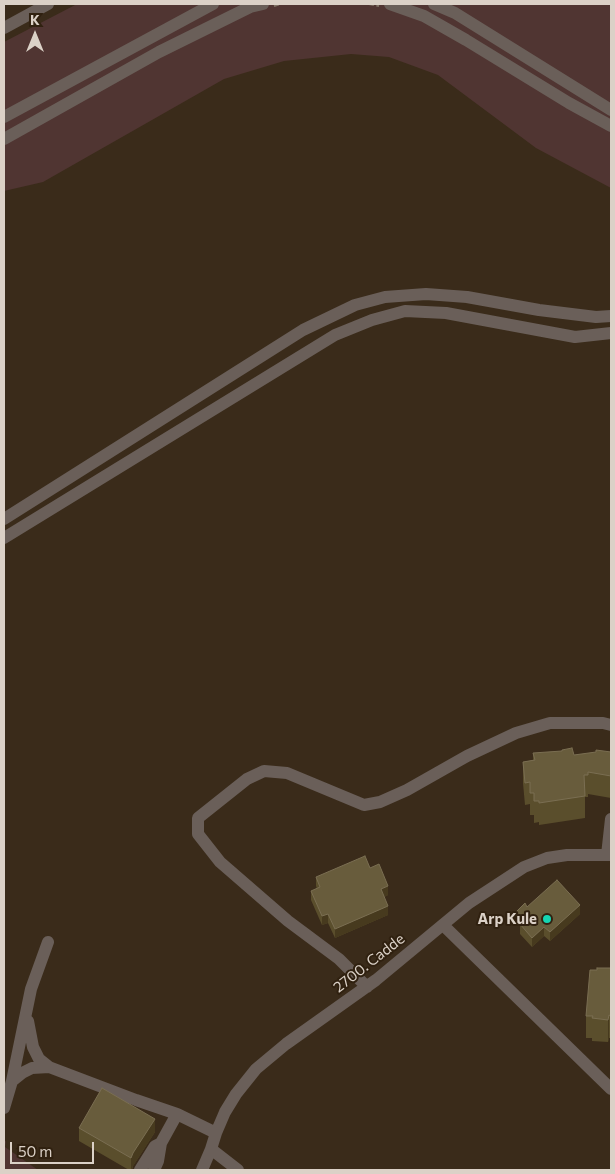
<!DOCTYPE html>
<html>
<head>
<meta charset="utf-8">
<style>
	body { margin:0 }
	#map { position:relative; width:615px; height:1174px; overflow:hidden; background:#3a2b1a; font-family:Commissioner,sans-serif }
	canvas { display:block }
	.frame { position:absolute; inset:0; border:5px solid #dbd1c7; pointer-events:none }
	.north { position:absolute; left:10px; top:10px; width:50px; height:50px; -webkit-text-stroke:4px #302110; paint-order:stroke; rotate:0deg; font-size:14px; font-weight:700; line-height:20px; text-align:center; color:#dbd1c7 }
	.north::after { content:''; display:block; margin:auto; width:18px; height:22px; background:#dbd1c7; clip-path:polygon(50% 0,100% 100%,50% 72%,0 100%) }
	.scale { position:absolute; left:10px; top:1142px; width:84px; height:22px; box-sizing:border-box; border:2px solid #dbd1c7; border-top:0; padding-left:6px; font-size:15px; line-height:18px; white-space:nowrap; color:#dbd1c7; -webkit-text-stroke:4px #302110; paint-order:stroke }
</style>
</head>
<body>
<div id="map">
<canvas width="615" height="1174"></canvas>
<div class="frame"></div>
<div class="north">K</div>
<div class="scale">50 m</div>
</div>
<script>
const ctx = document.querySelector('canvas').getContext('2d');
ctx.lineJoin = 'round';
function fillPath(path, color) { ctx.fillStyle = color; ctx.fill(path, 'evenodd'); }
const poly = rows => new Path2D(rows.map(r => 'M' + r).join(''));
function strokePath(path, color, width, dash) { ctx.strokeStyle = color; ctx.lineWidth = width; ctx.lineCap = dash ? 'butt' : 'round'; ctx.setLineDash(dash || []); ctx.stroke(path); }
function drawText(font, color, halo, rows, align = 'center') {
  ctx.font = font + ' Commissioner,sans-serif'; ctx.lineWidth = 4; ctx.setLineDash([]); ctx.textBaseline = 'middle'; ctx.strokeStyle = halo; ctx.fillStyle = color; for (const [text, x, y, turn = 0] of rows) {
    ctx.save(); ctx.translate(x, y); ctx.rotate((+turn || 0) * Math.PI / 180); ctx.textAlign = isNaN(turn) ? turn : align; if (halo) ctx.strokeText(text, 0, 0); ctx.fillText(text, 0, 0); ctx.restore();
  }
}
fillPath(poly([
	[77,4,611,4,611,188,536,148,438,75,389,57,351,54,284,61,224,79,43,182,4,191,4,42],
	[6,1141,5,1147,38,1170,4,1170,4,1142]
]), '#503532');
strokePath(poly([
	[369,4,379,6],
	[274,6,281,4]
]), '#817466', 2, [5, 2.5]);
strokePath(poly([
	[390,4,424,16,466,40,569,103,611,126],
	[434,4,455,13,611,110],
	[4,28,48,4],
	[4,117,213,4],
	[4,139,159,52,250,7,263,4],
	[4,519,303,330,355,305,385,297,426,294,467,297,539,310,596,317,611,316],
	[4,538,335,335,372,320,405,311,446,313,575,337,611,333],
	[607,855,611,819],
	[443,925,611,1089],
	[367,987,339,959,288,921,220,862,198,834,198,818,247,779,264,771,287,773,364,805,380,802,407,790,467,756,516,733,550,723,603,723,611,725],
	[28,1021,33,1047,39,1059,49,1067],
	[12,1081,31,989,48,942],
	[4,1108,12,1081,22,1073,32,1068,49,1067,136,1100,177,1114,216,1133],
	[211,1149,238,1170],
	[140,1170,155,1146,161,1143],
	[154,1170,158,1161,161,1143,177,1114],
	[202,1170,211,1149,216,1133,225,1112,236,1094,256,1069,286,1044,376,980,469,903,524,867,547,858,567,855,611,855]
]), '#6a5f59', 12);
fillPath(poly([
	[611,752,611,798,588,794,588,797,585,797,585,818,539,825,539,822,534,823,534,815,530,815,530,804,525,805,523,783,523,762,533,760,533,753,574,755],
	[370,868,388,895,384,897,388,915,335,938,328,923,322,925,311,900,311,891,317,889,316,886,316,877],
	[527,907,580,914,550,941,544,936,532,947,520,934,520,925,516,921,516,912],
	[611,968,611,1038,609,1038,608,1042,592,1041,592,1038,586,1038,586,1016,597,970],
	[79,1128,155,1132,133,1166,132,1170,129,1170,79,1141]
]), '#5a4e2c');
fillPath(poly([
	[388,886,388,895,381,899,381,889],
	[580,905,580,914,550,941,550,932],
	[388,906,388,915,335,938,335,929],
	[328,914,328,923,322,925,322,916],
	[544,927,544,936,532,947,532,938],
	[609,1015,609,1038,608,1042,608,1020],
	[155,1119,155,1132,133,1166,131,1170,131,1158,133,1153]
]), '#473a1e');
const building = poly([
	[572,748,574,755,596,752,596,750,611,752,611,776,588,772,588,775,584,775,585,796,539,803,539,801,534,801,534,793,530,793,530,782,525,783,523,762,535,760,533,753,562,751,562,750,572,748],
	[365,856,370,868,379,864,388,886,381,889,388,906,335,929,328,914,322,916,311,891,320,887,316,877,365,856],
	[557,880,580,905,550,932,544,927,532,938,520,924,524,920,516,912,525,903,527,907,557,880],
	[597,968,611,968,611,1016,609,1015,608,1020,592,1018,593,1016,586,1016,590,970,597,970,597,968],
	[102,1088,155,1119,133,1153,131,1158,79,1128,102,1088]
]);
fillPath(building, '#685c3c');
strokePath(building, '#7a6e52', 1);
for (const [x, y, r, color] of [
	[547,919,5,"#15d5b3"]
]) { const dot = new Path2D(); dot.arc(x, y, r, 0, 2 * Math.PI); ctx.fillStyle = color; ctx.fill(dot); strokePath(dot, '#302110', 2); }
drawText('bold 15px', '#dbd1c7', '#302110', [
	["Arp Kule",537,919]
], 'right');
drawText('15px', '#dbd1c7', '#302110', [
	["2700. Cadde",369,963,-38]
]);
</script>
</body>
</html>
